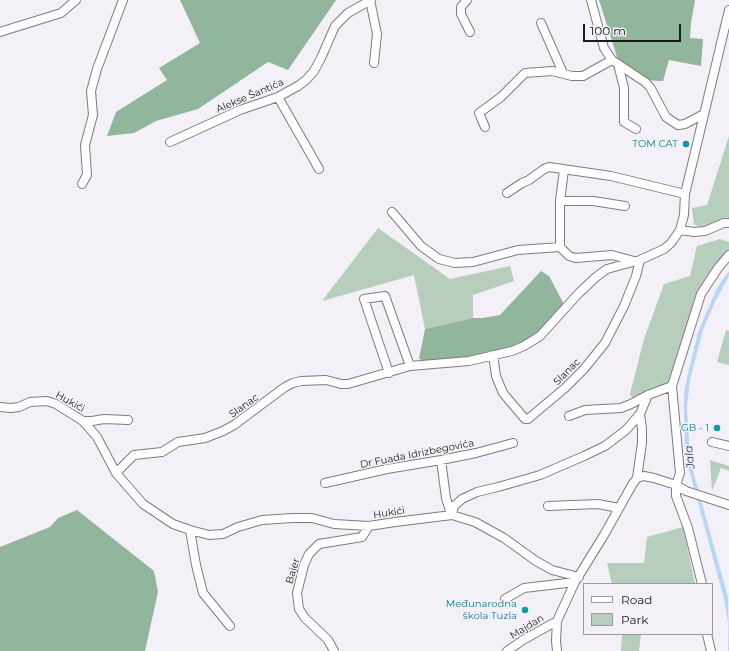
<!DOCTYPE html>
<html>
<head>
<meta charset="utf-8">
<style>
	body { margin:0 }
	#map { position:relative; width:729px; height:651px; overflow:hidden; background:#f3f0f7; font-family:Montserrat,sans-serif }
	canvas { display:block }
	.legend { position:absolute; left:583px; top:583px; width:130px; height:52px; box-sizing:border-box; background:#f3f0f7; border:1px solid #9c9a9f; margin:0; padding:5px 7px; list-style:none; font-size:12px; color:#1a191b }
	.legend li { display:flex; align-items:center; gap:8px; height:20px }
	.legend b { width:20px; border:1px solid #9c9a9f }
	.scale { position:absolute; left:583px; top:24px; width:98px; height:18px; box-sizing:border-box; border:2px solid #1a191b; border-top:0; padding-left:5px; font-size:12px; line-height:14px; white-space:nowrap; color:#1a191b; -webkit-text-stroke:3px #f3f0f7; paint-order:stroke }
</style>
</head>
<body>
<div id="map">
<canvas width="729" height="651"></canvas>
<ul class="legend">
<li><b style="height:5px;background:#fff"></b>Road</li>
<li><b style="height:11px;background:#b7cebd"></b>Park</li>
</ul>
<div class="scale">100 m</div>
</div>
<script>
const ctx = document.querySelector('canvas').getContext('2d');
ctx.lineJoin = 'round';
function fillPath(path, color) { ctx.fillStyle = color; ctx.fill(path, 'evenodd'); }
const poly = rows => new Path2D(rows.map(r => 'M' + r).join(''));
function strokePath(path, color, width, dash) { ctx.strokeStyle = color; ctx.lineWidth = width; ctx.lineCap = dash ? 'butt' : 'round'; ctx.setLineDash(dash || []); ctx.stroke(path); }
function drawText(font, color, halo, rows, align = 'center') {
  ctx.font = font + ' Montserrat,sans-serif'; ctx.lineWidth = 3; ctx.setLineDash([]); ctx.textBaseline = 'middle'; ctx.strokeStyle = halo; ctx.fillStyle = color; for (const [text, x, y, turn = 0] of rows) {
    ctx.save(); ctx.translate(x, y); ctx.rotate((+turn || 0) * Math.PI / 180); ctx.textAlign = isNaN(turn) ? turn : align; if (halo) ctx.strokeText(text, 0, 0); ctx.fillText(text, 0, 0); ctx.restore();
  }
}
fillPath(poly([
	[729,136,729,219,726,217,705,231,694,224,692,208,707,205],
	[378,228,450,279,510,266,514,281,473,295,473,318,425,329,414,275,322,301],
	[720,239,729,242,729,256,698,298,667,388,634,401,630,394,644,339,664,284,690,276,697,246],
	[726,330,729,331,729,365,717,362],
	[710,460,729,466,729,471,721,468,712,491],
	[683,527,695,584,612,584,607,563,644,563,647,537],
	[622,634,641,634,639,651,621,651]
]), '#b7cebd');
fillPath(poly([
	[180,0,336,0,288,70,268,62,198,109,156,121,134,133,107,136,116,112,167,80,159,68,200,43],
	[599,0,695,0,691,23,690,38,703,39,701,66,669,60,663,81,658,81,649,80,618,60],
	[541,271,549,276,566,308,540,336,493,355,425,361,419,359,425,329,473,318,483,318,500,315],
	[77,510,154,571,158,592,145,651,0,651,0,547,50,527,58,518]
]), '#91b69b');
fillPath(poly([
	[729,271,729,276,715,302,703,330,690,380,687,407,690,460,728,597,729,651,728,651,728,623,724,599,688,466,685,450,684,423,684,395,686,382,698,332,717,288]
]), '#b8d7f6');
const minor = poly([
	[370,0,377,34,374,63],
	[467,0,461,7,461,14,470,32],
	[591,0,604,48,612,60,645,82,650,87,666,117,678,125,685,124,704,114],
	[541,23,563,73],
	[0,32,61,13,76,0],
	[618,64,624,88,624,122,636,129],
	[278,97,319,169],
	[485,127,479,113,501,97,525,73,552,71,572,76,583,76,612,60],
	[170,142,240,110,278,97,298,86,306,80,314,71,321,58,335,26,348,13,371,0],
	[82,184,87,175,85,145,93,115,91,91,97,69,123,0],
	[507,193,522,183,529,180,544,169,549,167,611,176,685,194],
	[560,201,593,201,625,206],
	[392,212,421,246,439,259,455,263,473,262,518,250,560,247,569,256,576,258,612,255,634,261],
	[680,230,694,232,705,231,724,223,729,223],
	[560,247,560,201,564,170],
	[493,355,496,376,503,393,525,419,528,419,565,388,584,369,605,343,624,306,636,276,640,260],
	[389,373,364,299,385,296,410,366],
	[0,407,11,408,19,407,30,402,47,401,56,404,83,421,97,437,116,473,143,504,173,524,190,530,209,535,223,534,238,527,262,520,293,518,312,518,334,524,369,526,395,522,452,515,475,522,504,538,536,561,552,570,579,577],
	[569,416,585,410,621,408,631,404,648,395,672,386],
	[83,421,92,421,104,419,128,420],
	[712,442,729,446],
	[441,460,446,498,451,514],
	[116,473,134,455,162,452,178,442,205,438,223,431,234,425,285,387,293,383,301,381,326,380,341,384,348,384,410,366,469,361,512,351,524,346,540,336,578,294,596,277,607,269,640,260,664,249,671,243,680,230,684,215,685,194,729,10],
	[637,478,642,443,642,429,640,414],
	[325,483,387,469,441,460,476,453,513,443],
	[548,506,598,504,619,508],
	[452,515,454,506,462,499,477,492,498,487,540,475,584,456,605,446,626,430,640,414,648,395],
	[190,530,196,565,203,593,230,626],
	[702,584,688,528,676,496,676,485,680,473,672,386,701,294,718,268,729,255],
	[505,599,524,588,575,582],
	[707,634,711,651],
	[334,651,328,640,305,618,299,609,297,593,304,565,309,554,319,544,362,537,369,526],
	[507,651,523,640,557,621],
	[557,651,556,641,557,621,575,582,604,535,632,485,637,478,644,476,654,478,676,485,686,491,729,505]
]);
strokePath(minor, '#7e7b81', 10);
strokePath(minor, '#fff', 8);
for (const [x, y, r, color] of [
	[686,144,4,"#0f9aa8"],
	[717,428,4,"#0f9aa8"],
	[525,610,4,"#0f9aa8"]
]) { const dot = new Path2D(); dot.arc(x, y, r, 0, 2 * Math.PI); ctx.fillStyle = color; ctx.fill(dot); strokePath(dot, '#f3f0f7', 1.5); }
drawText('10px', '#1a191b', '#f3f0f7', [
	["Alekse Šantića",250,96,-23],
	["Slanac",567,372,-45],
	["Hukići",70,402,29],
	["Slanac",244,406,-36],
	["Dr Fuada Idrizbegovića",417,454,-11],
	["Hukići",389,513,-9],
	["Bajer",293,571,-73],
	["Majdan",527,627,-31]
]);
drawText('10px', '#0d838f', '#f3f0f7', [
	["TOM CAT",678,144],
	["GB - 1",709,428],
	["Međunarodna",517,604],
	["škola Tuzla",517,616]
], 'right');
drawText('italic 11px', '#003359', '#f3f0f7', [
	["Jala",690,457,-96]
]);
</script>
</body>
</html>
